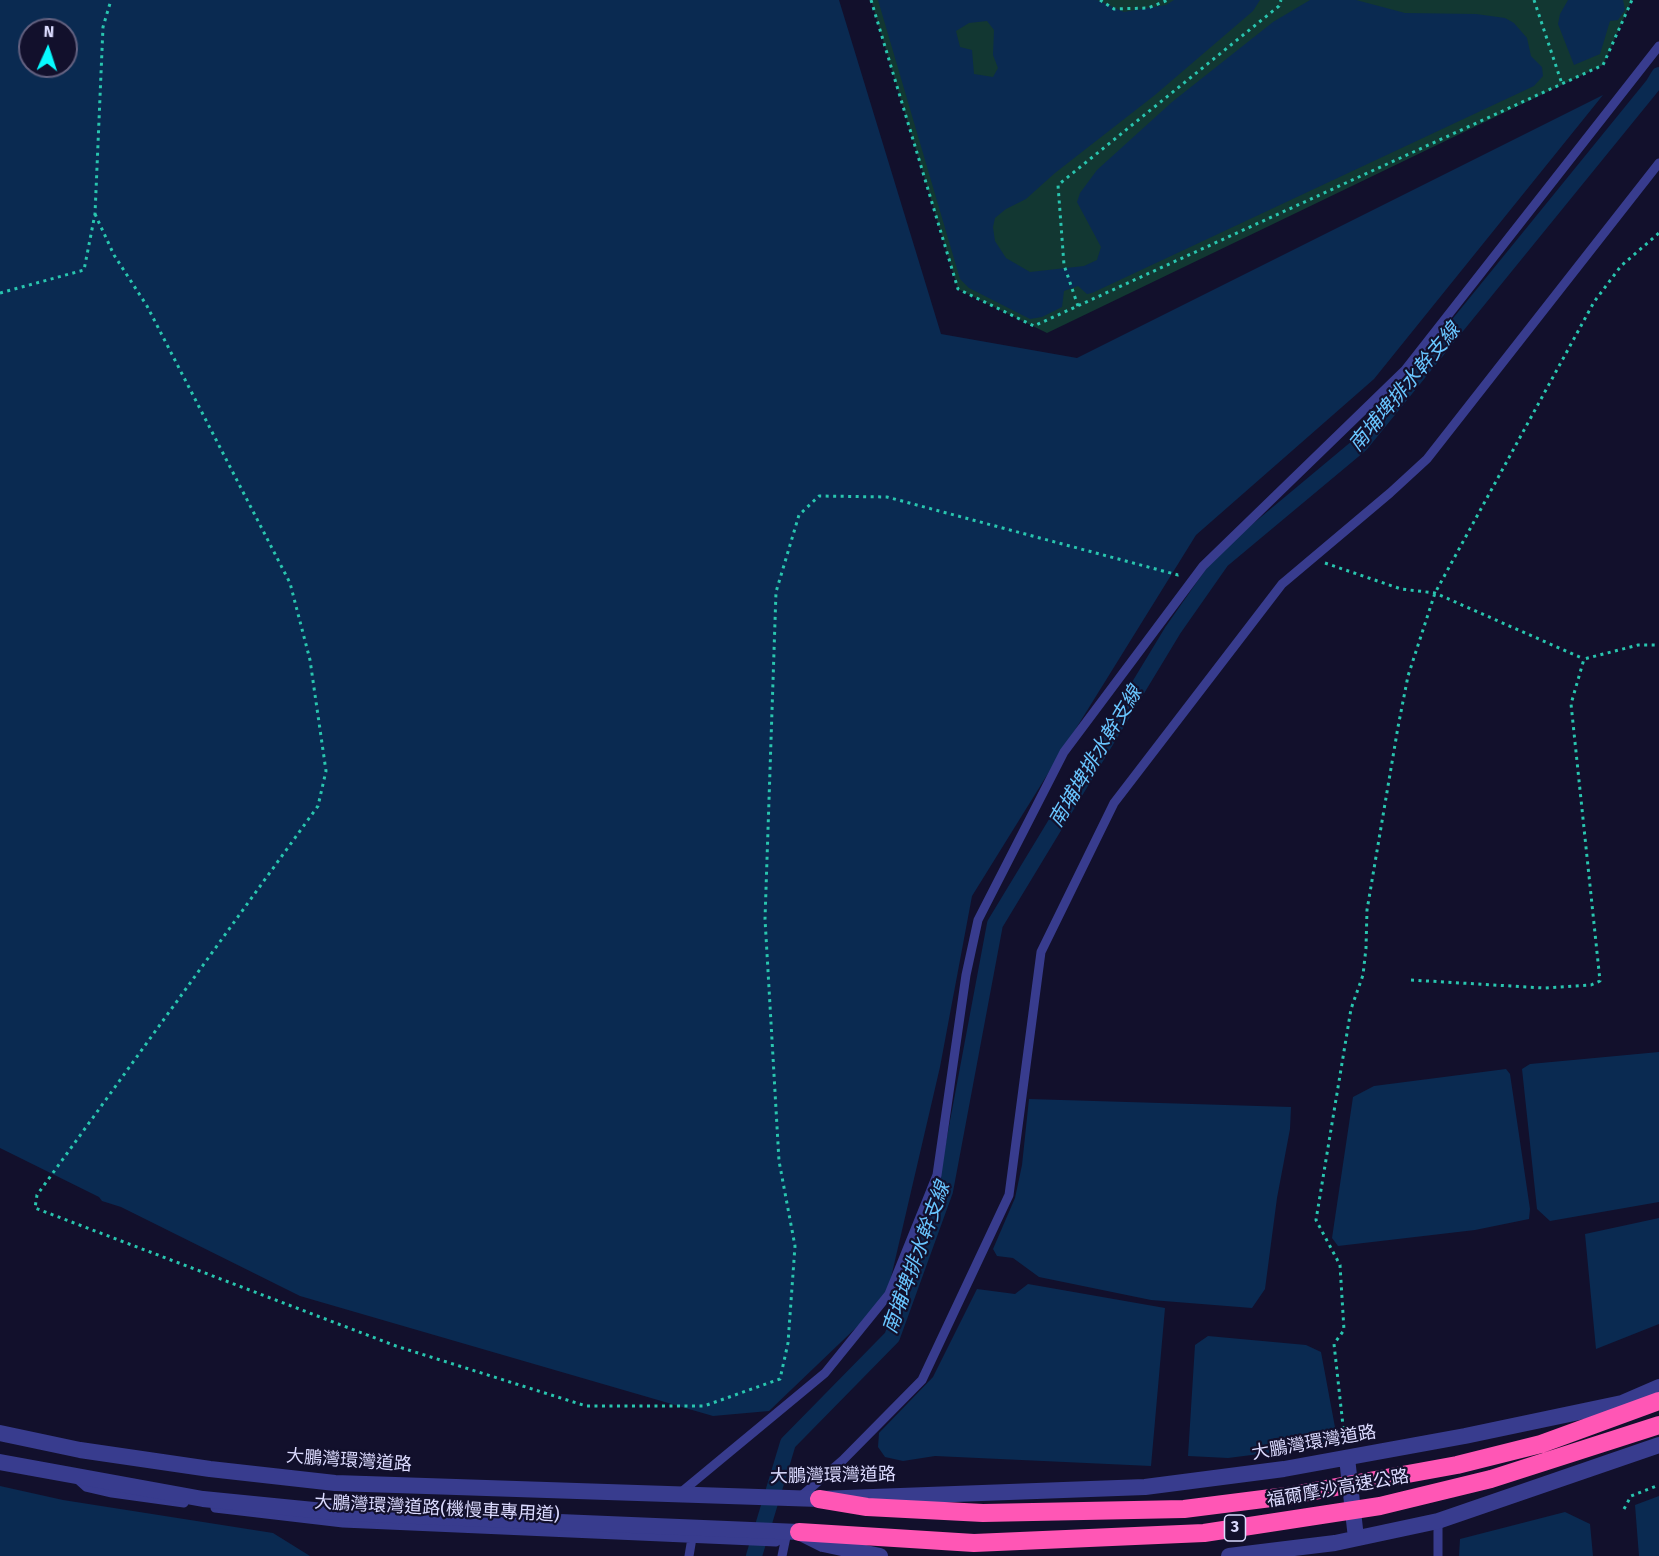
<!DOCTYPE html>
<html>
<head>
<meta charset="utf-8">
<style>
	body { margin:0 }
	#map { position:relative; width:1659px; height:1556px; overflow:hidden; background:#12102c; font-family:"Fira Sans",sans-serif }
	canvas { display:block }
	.north { position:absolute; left:18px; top:18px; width:60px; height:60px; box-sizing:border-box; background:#12102c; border:2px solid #636180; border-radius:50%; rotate:3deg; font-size:16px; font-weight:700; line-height:24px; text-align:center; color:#dcdbff }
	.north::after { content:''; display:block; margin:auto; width:21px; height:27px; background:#07faff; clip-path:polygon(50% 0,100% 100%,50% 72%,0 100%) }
</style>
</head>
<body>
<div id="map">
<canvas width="1659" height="1556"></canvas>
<div class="north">N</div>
</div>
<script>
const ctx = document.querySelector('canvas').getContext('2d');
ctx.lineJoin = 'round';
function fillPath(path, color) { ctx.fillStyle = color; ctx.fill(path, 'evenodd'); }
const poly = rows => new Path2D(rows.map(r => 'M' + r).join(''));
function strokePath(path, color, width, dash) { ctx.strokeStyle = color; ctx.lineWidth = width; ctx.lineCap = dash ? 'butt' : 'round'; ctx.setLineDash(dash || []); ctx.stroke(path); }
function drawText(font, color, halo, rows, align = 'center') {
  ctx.font = font + ' "Fira Sans","Noto Sans TC",sans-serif'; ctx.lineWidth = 4.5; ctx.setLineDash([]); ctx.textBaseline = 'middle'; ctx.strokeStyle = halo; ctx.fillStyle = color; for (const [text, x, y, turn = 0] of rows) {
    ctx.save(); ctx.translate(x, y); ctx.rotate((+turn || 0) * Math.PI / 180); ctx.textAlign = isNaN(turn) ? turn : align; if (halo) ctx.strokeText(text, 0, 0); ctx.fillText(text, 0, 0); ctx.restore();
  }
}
fillPath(poly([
	[871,0,1632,0,1603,65,1047,333,958,289]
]), '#123732');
fillPath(poly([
	[0,0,839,0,941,334,1077,358,1603,95,1374,379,1196,535,972,896,940,1067,886,1299,769,1411,713,1416,300,1296,121,1207,102,1201,99,1197,0,1148],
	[30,30,66,30,66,66,30,66],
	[878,0,1097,0,1124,12,1166,5,1174,0,1260,0,1253,11,1155,95,1055,173,1026,199,1006,209,995,218,993,227,995,241,1006,258,1030,272,1084,266,1097,260,1101,247,1077,202,1080,193,1097,170,1172,102,1273,22,1310,0,1356,0,1405,13,1476,14,1505,18,1514,23,1527,38,1531,56,1542,67,1543,76,1534,86,1092,293,1087,294,1078,286,1064,291,1062,307,1042,317,1030,319,969,288,960,279],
	[987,21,994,30,993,55,998,68,993,77,974,74,972,50,960,47,956,31,969,23],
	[1568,0,1623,0,1625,10,1618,20,1610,21,1600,54,1574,65,1558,24,1560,14],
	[1659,1052,1659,1202,1550,1221,1537,1209,1522,1069,1530,1064],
	[1506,1069,1510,1074,1530,1209,1529,1219,1475,1230,1338,1246,1332,1238,1353,1097,1374,1086],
	[1029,1099,1291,1107,1290,1129,1277,1198,1265,1289,1252,1308,1151,1300,1039,1277,1013,1258,997,1256,993,1249,1015,1198,1022,1165],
	[1659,1218,1659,1324,1596,1349,1585,1234],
	[1028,1284,1165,1308,1151,1466,935,1456,903,1461,885,1457,878,1447,879,1433,933,1377,977,1289,1015,1294],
	[1208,1336,1306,1345,1321,1352,1337,1438,1299,1449,1228,1458,1188,1456,1195,1345],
	[0,1486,63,1500,273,1533,310,1556,0,1556],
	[1659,1496,1659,1556,1639,1556,1635,1505],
	[1565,1512,1590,1524,1593,1556,1459,1556,1460,1539]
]), '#0a2a51');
strokePath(poly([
	[754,1556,788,1443,892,1337,945,1191,995,924,1173,630,1222,560,1361,444,1653,85,1659,75]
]), '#0a2a51', 16);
strokePath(poly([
	[871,0,958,289,1034,326,1603,65,1632,0],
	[1100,0,1114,9,1148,8,1168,0],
	[1534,0,1562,84],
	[95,214,114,255,147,306,290,583,310,660,326,771,318,806,37,1195,35,1208,396,1346,586,1406,704,1406,780,1379,788,1343,795,1246,779,1161,765,919,776,592,799,515,819,496,887,497,1178,575,1181,574],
	[0,293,84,270,95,214,103,27,111,0],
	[1078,306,1064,265,1058,185,1279,6,1281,0],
	[1325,563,1401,589,1435,593,1584,659],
	[1411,980,1544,988,1591,985,1600,981,1571,704,1584,659,1638,645,1659,645],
	[1345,1444,1334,1344,1344,1330,1340,1265,1316,1220,1351,1009,1363,975,1366,948,1367,910,1398,727,1408,676,1435,593,1594,302,1621,266,1659,233],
	[1624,1509,1631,1496,1659,1485]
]), '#29c5af', 3, [3, 4.5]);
strokePath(poly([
	[76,1478,86,1487,112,1493,184,1503],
	[679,1494,825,1373,889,1294,937,1175,966,975,978,920,1064,752,1203,566,1405,370,1659,46],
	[799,1498,843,1460,922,1380,1009,1195,1041,952,1114,803,1282,584,1390,493,1427,459,1659,163],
	[215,1508,343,1523,776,1542,788,1533],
	[689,1556,692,1538],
	[782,1556,787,1532],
	[1438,1556,1438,1521]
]), '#383c8e', 9);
strokePath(poly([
	[0,1433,80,1450,210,1469,335,1483,819,1499,1145,1487,1284,1469,1465,1436,1622,1403,1659,1387],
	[1347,1458,1356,1538],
	[0,1462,203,1499,344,1513,799,1532,823,1544,880,1556],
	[1229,1556,1335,1543,1438,1521,1659,1445]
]), '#383c8e', 16);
strokePath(poly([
	[819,1499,867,1507,983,1513,1184,1509,1287,1496,1457,1465,1541,1444,1659,1401],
	[799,1532,974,1543,1204,1533,1380,1506,1491,1479,1659,1425]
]), '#ff56b5', 18);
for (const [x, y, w] of [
	[1235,1528,21]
]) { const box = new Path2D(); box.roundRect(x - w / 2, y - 13, w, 26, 4.5); ctx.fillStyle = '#12102c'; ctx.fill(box); strokePath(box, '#dcdbff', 1.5); }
drawText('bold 16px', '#dcdbff', null, [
	["3",1235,1528]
]);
drawText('18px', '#dcdbff', '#12102c', [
	["大鵬灣環灣道路",1314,1443,-10],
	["大鵬灣環灣道路",349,1461,4],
	["大鵬灣環灣道路",833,1476,-1],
	["福爾摩沙高速公路",1338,1489,-10],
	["大鵬灣環灣道路(機慢車專用道)",437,1509,3]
]);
drawText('italic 20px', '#69c6ff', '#12102c', [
	["南埔埤排水幹支線",1405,388,-50],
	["南埔埤排水幹支線",1096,757,-59],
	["南埔埤排水幹支線",917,1258,-70]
]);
</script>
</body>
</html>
